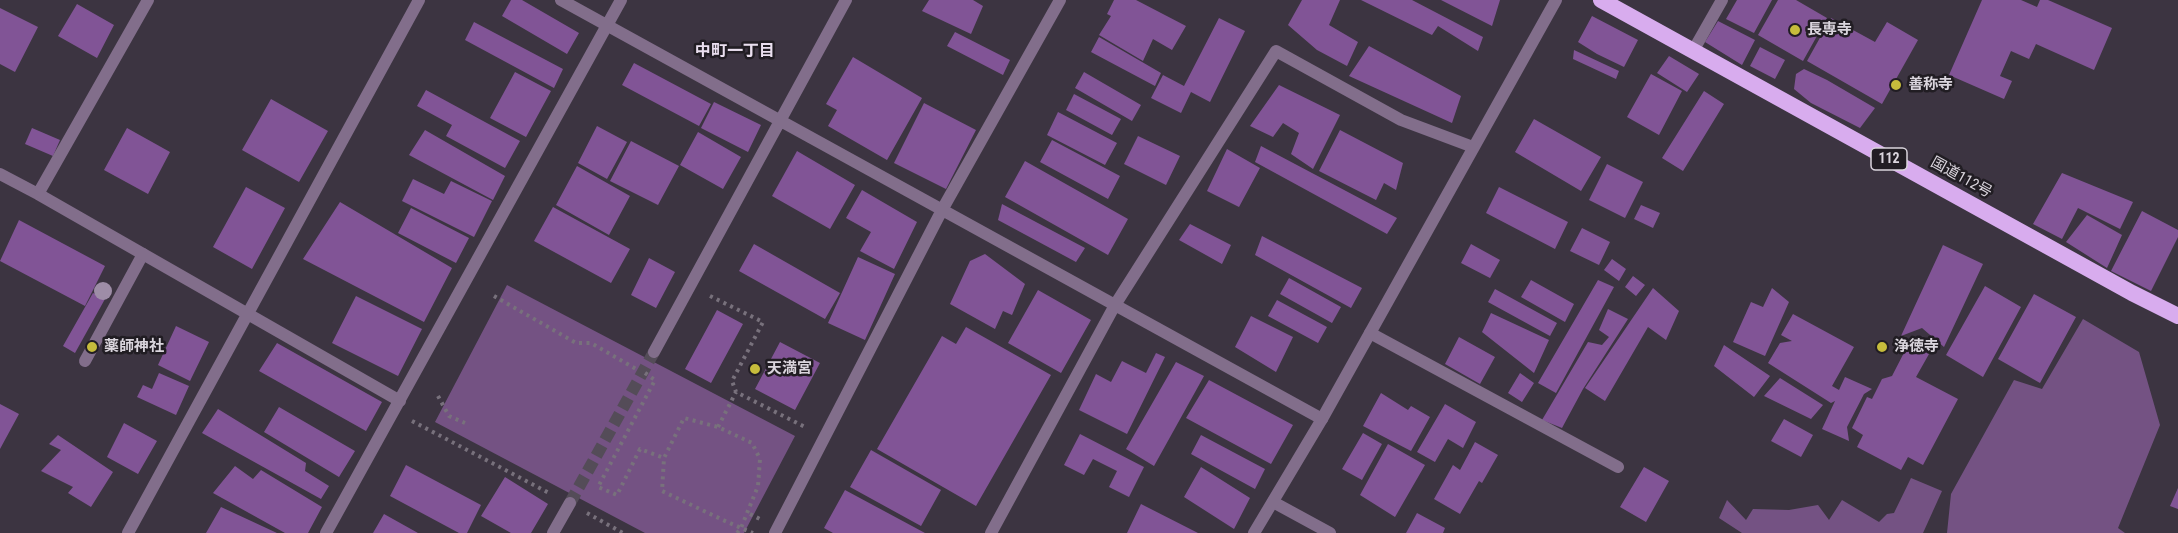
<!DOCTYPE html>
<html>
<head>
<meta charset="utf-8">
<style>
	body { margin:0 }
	canvas { display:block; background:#3c3441 }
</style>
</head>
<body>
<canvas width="2178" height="533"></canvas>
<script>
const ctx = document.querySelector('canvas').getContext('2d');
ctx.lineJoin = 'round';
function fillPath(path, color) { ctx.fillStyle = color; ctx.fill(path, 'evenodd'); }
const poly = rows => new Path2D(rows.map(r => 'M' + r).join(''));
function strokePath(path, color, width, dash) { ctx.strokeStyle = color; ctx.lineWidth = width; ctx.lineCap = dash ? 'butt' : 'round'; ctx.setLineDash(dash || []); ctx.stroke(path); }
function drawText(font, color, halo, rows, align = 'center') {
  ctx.font = font + ' "Roboto Condensed","Noto Sans JP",sans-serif'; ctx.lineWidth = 5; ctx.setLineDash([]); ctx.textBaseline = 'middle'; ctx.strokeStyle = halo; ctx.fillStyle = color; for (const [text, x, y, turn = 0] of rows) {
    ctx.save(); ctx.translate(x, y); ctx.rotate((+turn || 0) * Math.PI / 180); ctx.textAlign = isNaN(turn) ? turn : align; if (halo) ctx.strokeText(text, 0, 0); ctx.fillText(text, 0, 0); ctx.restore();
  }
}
fillPath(poly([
	[507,285,795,436,744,533,645,533,435,422],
	[2083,319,2139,352,2160,425,2118,528,2125,533,1947,533,1951,494,2014,380,2042,389],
	[1911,478,1942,491,1923,533,1742,533,1719,518,1727,500,1746,520,1753,509,1789,510,1818,505,1829,520,1842,500,1879,522,1887,514,1894,513]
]), '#745283');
fillPath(poly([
	[511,0,522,0,579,33,567,54,502,16],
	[929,0,973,0,983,6,971,34,922,11],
	[1114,0,1136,0,1186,26,1172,50,1153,39,1143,61,1099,35,1111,16,1107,14],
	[1302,0,1340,0,1329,25,1358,42,1347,66,1317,50,1288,25],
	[1361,0,1412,0,1483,37,1478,51,1438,26,1432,35],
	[1441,0,1500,0,1492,26],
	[1737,0,1772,0,1754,33,1726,19],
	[1778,0,1796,0,1827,18,1803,61,1758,35],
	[1982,0,2021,0,2037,7,2040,0,2048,0,2112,28,2094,70,2036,44,2029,59,2011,51,2000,76,2012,81,2004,99,1949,75],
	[77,4,114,25,97,58,58,36],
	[0,8,38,27,15,72,0,64],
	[1592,16,1638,40,1624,67,1597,54,1578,42],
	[1219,18,1245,31,1210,102,1191,92,1181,113,1151,98,1163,75,1184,86],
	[1831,18,1875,42,1887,22,1918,40,1882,104,1807,61],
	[1718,21,1755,40,1742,65,1705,42],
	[474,22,563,69,554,88,465,40],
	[955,32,1010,60,1003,75,947,46],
	[1099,37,1161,73,1155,86,1091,52],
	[1369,46,1461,96,1452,123,1349,76],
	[1760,47,1785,60,1775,79,1750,66],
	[1574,50,1619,71,1616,79,1573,59],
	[1669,56,1699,74,1687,92,1657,73],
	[853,57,922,98,887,160,828,126,837,110,826,104],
	[634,63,711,104,699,126,622,85],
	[1804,69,1827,80,1875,108,1860,128,1811,103,1794,89,1796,74],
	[515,72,551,91,526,137,490,118],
	[1084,72,1141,105,1132,121,1075,88],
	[1651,74,1682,91,1659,135,1627,117],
	[1279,85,1340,115,1313,169,1291,154,1299,133,1283,123,1273,137,1250,126],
	[426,90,520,141,505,168,446,136,452,125,417,106],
	[1704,91,1724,104,1683,171,1662,158],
	[1074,94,1121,119,1112,135,1066,110],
	[271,99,328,131,299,182,242,150],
	[714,102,761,125,748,152,701,128],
	[924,103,976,130,946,189,894,163],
	[1058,112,1117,143,1105,165,1047,135],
	[1534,119,1601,157,1581,191,1515,152],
	[597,126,627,142,607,179,578,163],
	[32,128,60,140,53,156,25,144],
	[127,128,170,152,148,194,104,170],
	[425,130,505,176,493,200,409,155],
	[1340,130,1403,163,1396,190,1384,183,1376,200,1319,171],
	[698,132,741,157,723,189,680,165],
	[1138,136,1180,156,1166,185,1124,164],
	[1052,140,1120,176,1108,199,1040,162],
	[631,141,679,166,658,205,610,181],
	[1261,146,1397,218,1387,234,1255,162],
	[1227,149,1260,168,1239,207,1207,191],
	[797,151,855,185,830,229,772,196],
	[1025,161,1128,219,1108,255,1005,197],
	[1607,164,1643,182,1625,218,1589,200],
	[577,166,630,196,609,235,556,205],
	[2062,173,2133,202,2120,229,2078,208,2062,239,2033,224],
	[413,179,444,194,451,181,492,201,474,237,402,201],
	[246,187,285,208,252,269,213,247],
	[1499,187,1568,222,1555,249,1486,213],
	[862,190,917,222,894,269,860,251,871,232,846,218],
	[340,202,452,268,424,322,303,259],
	[1002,204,1085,248,1076,262,998,220],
	[1641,205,1660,213,1653,228,1634,219],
	[553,207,630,249,611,283,534,241],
	[411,208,469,238,456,263,398,233],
	[2142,211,2178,230,2178,237,2151,291,2111,271],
	[2087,215,2122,235,2107,268,2066,242],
	[19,220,105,266,85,306,0,261],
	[1190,224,1231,245,1222,264,1179,240],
	[1582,228,1610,242,1599,265,1570,251],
	[1262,236,1362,288,1351,308,1255,255],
	[754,244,840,293,825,319,739,271],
	[1471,244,1500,260,1490,278,1461,263],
	[1943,245,1983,264,1944,347,1922,328,1901,336],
	[985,254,1025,284,1012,315,1003,311,995,329,950,304,970,261],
	[858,257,895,274,865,340,828,323],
	[649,258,675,272,656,308,631,295],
	[1612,259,1626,269,1619,281,1604,270],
	[1633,276,1645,285,1636,296,1625,287],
	[1289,278,1341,307,1332,323,1280,294],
	[1531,280,1574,304,1565,322,1521,297],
	[1598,280,1614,287,1556,393,1538,383],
	[1985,286,2021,307,1983,377,1946,355],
	[1653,288,1679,311,1666,340,1648,327,1605,401,1585,388],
	[1772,288,1789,302,1765,356,1733,342,1751,302,1763,307],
	[1495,289,1557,323,1550,336,1488,302],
	[1038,290,1091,320,1061,373,1008,343],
	[93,293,105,299,75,353,63,346],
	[2034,294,2076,317,2040,383,1998,359],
	[356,296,422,329,398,376,332,343],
	[1277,300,1327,327,1318,343,1268,316],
	[1608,309,1628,319,1583,389,1562,428,1542,420,1588,342,1602,345,1609,337,1599,330],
	[717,310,743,324,711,383,685,369],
	[1491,313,1549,340,1534,373,1482,332],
	[1793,314,1854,347,1832,386,1839,390,1845,377,1872,389,1864,394,1847,427,1849,441,1822,429,1835,401,1831,403,1768,363,1780,343,1792,341,1781,335],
	[1251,316,1293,337,1276,372,1235,347],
	[176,326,209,342,190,381,158,365],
	[966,327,1051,375,976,506,877,449,942,336,956,344],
	[1459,337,1495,357,1480,384,1445,364],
	[780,342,820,363,795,410,755,389],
	[277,343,382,402,366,431,259,371],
	[1909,343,1929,354,1916,377,1958,399,1923,465,1908,457,1901,470,1857,447,1863,435,1852,428,1867,397,1872,399,1882,379,1892,376],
	[1724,345,1770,376,1754,397,1714,366],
	[1156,353,1165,357,1127,434,1079,410,1096,374,1111,382,1122,361,1146,373],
	[1176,362,1204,376,1154,466,1126,449],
	[159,373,189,386,176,415,137,397,143,385,152,389],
	[1520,373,1534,383,1522,402,1508,393],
	[1780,378,1823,405,1811,419,1764,396],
	[1209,380,1293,425,1271,464,1186,418],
	[1381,393,1408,410,1411,406,1430,417,1411,451,1363,426],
	[0,404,19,414,0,449],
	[1445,404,1476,422,1463,448,1448,439,1435,462,1417,452],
	[279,407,355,451,339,477,264,432],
	[218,409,306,463,305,471,329,486,321,499,202,433],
	[1784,419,1813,435,1801,457,1771,441],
	[124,423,157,441,138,474,107,457],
	[1363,433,1382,444,1362,480,1342,469],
	[1080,434,1144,467,1129,497,1109,487,1117,471,1093,459,1084,475,1064,465],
	[58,435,113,472,91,507,68,493,73,487,41,471,61,450,49,444],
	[1201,435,1265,469,1255,489,1191,454],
	[1475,442,1498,455,1482,483,1479,481,1460,514,1434,499,1453,465,1460,470],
	[1388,444,1425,465,1395,517,1360,495],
	[871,450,941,490,921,526,850,487],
	[406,465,481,505,467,533,459,533,390,496],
	[235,466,253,479,261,470,322,507,308,533,285,533,213,493],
	[1201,467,1250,498,1234,529,1184,497],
	[1644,467,1669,481,1646,522,1620,507],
	[505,477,548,504,531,533,511,533,481,516],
	[2178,488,2178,509,2170,506],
	[845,490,925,533,833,533,824,528],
	[1141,504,1198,533,1127,533],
	[221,507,277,533,206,533],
	[1417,513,1445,528,1443,533,1406,533],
	[384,514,418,533,373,533]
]), '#815496');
strokePath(poly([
	[570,503,654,352]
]), '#544c58', 12, [12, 6]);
strokePath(poly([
	[494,296,576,343,591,343,638,370],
	[710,296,763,322,732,381,736,392,807,428],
	[645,373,655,380,598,487,617,495,640,449,664,458],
	[438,396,449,416,465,423],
	[412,421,551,494],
	[718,427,736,392],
	[587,513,623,533],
	[750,514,760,519],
	[737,533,741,528,758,486,760,459,752,443,718,427,684,418,664,458,662,491,723,520,741,528,753,533]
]), '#78717c', 4, [3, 4.5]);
strokePath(poly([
	[85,361,143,254]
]), '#826e8b', 12);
strokePath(poly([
	[561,0,1322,419],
	[1693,51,1722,0],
	[0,174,38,194,400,401],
	[38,194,148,0],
	[1370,333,1618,467],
	[654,352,846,0],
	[1273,502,1330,533],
	[128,533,419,0],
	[326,533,621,0],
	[553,533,570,503],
	[775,533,942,210,1060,0],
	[991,533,1115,305,1276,51,1401,120,1473,147]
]), '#826e8b', 12);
strokePath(poly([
	[1254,533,1322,419,1556,0]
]), '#826e8b', 12);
strokePath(poly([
	[1601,0,2132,293,2178,316]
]), '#d8acee', 16);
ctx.fillStyle = '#9e8da7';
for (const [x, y] of [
	[103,291]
]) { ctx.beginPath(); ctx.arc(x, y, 9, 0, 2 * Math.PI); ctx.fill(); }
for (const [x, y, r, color] of [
	[1795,30,6,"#c6bc3c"],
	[1896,85,6,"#c6bc3c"],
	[92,347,6,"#c6bc3c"],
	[1882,347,6,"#c6bc3c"],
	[755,369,6,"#c6bc3c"]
]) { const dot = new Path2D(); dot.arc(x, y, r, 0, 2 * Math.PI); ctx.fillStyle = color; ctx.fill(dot); strokePath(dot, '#211d23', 2); }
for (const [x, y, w] of [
	[1889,159,36]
]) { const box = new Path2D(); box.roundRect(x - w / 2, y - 11, w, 22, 4.5); ctx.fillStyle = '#211d23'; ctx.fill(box); strokePath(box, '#dad5dd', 1.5); }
drawText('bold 14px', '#dad5dd', null, [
	["112",1889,159]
]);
drawText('bold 15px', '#dad5dd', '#211d23', [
	["長専寺",1807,30],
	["善称寺",1908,85],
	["薬師神社",104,347],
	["浄徳寺",1894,347],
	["天満宮",767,369]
], 'left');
drawText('15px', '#dad5dd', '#211d23', [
	["国道112号",1961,178,29]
]);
drawText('bold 16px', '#eadfef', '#211d23', [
	["中町一丁目",735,52]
]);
</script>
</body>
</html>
